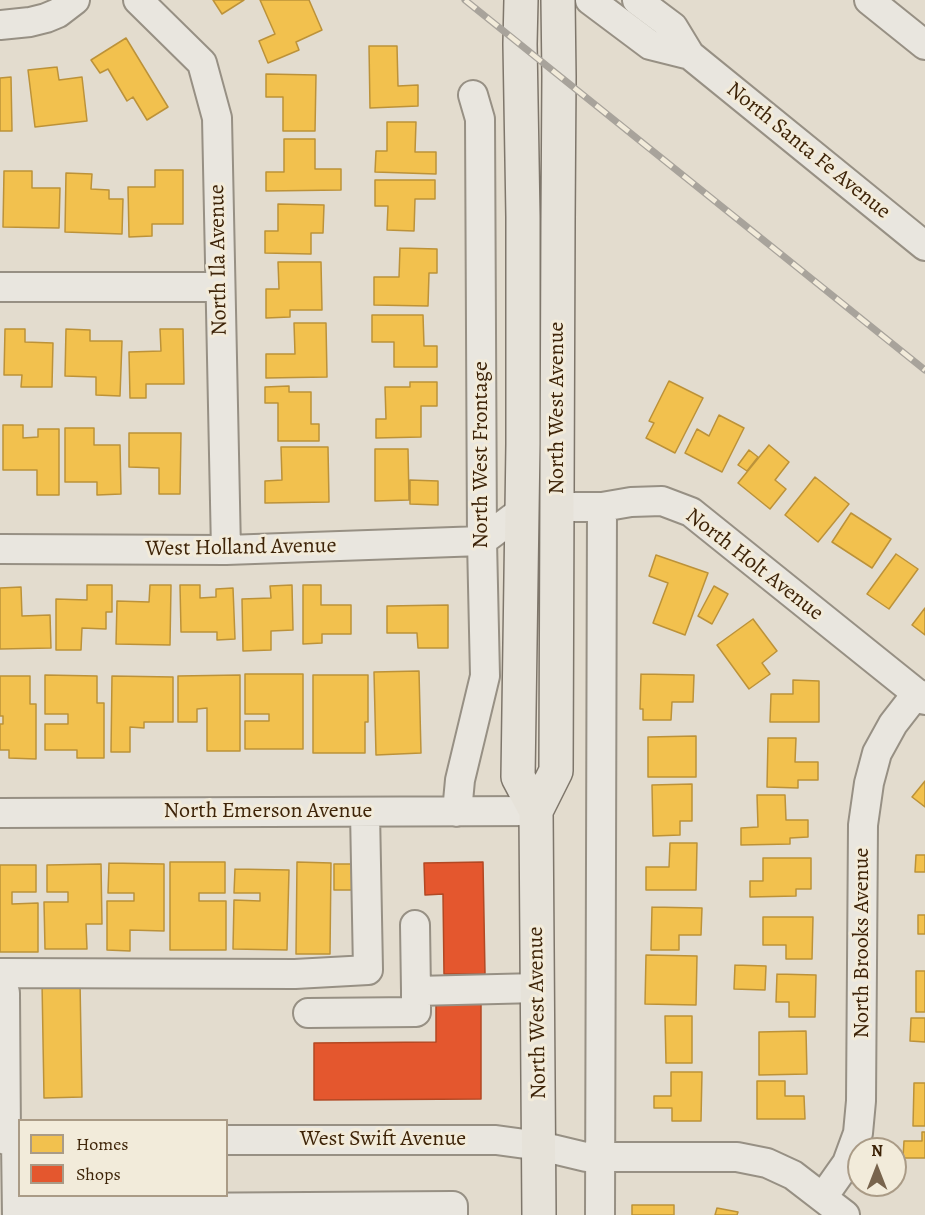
<!DOCTYPE html>
<html>
<head>
<meta charset="utf-8">
<style>
	body { margin:0 }
	#map { position:relative; width:925px; height:1215px; overflow:hidden; background:#e3dcce; font-family:Alegreya,serif }
	canvas { display:block }
	.legend { position:absolute; left:18px; top:1119px; width:210px; height:78px; box-sizing:border-box; background:#f2ebda; border:2px solid #aa9b86; margin:0; padding:8px 10px; list-style:none; font-size:18px; color:#3e2408 }
	.legend li { display:flex; align-items:center; gap:12px; height:30px }
	.legend b { width:30px; border:2px solid #aa9b86 }
	.north { position:absolute; left:847px; top:1137px; width:60px; height:60px; box-sizing:border-box; background:#f2ebda; border:2px solid #aa9b86; border-radius:50%; rotate:0deg; font-size:16px; font-weight:700; line-height:24px; text-align:center; color:#3e2408 }
	.north::after { content:''; display:block; margin:auto; width:21px; height:27px; background:#78644d; clip-path:polygon(50% 0,100% 100%,50% 72%,0 100%) }
</style>
</head>
<body>
<div id="map">
<canvas width="925" height="1215"></canvas>
<ul class="legend">
<li><b style="height:16px;background:#f2c14e"></b>Homes</li>
<li><b style="height:16px;background:#e4572e"></b>Shops</li>
</ul>
<div class="north">N</div>
</div>
<script>
const ctx = document.querySelector('canvas').getContext('2d');
ctx.lineJoin = 'round';
function fillPath(path, color) { ctx.fillStyle = color; ctx.fill(path, 'evenodd'); }
const poly = rows => new Path2D(rows.map(r => 'M' + r).join(''));
function strokePath(path, color, width, dash) { ctx.strokeStyle = color; ctx.lineWidth = width; ctx.lineCap = dash ? 'butt' : 'round'; ctx.setLineDash(dash || []); ctx.stroke(path); }
function drawText(font, color, halo, rows, align = 'center') {
  ctx.font = font + ' Alegreya,serif'; ctx.lineWidth = 6; ctx.setLineDash([]); ctx.textBaseline = 'middle'; ctx.strokeStyle = halo; ctx.fillStyle = color; for (const [text, x, y, turn = 0] of rows) {
    ctx.save(); ctx.translate(x, y); ctx.rotate((+turn || 0) * Math.PI / 180); ctx.textAlign = isNaN(turn) ? turn : align; if (halo) ctx.strokeText(text, 0, 0); ctx.fillText(text, 0, 0); ctx.restore();
  }
}
const homes = poly([
	[213,0,244,0,222,14,213,0],
	[260,0,309,0,322,30,296,42,299,50,268,63,259,41,275,34,260,0],
	[126,38,168,107,147,120,133,97,127,101,108,69,100,73,91,60,126,38],
	[369,46,397,46,398,86,418,85,418,106,370,108,369,46],
	[57,67,59,80,82,77,87,121,35,127,28,70,57,67],
	[266,74,316,75,315,131,283,131,283,97,266,97,266,74],
	[11,77,12,131,0,131,0,78,11,77],
	[387,122,416,122,415,152,436,152,436,174,375,172,376,151,387,151,387,122],
	[284,139,315,139,315,169,341,169,341,190,266,191,266,172,284,172,284,139],
	[155,170,183,170,183,224,152,224,152,236,129,237,128,187,155,187,155,170],
	[4,171,32,171,32,188,60,188,59,228,3,227,4,171],
	[66,173,92,174,91,189,109,190,109,199,123,199,122,234,65,232,66,173],
	[375,180,435,180,435,199,415,199,414,231,387,230,388,206,375,206,375,180],
	[278,204,324,205,323,233,311,233,311,254,265,253,265,231,278,231,278,204],
	[400,248,437,249,437,273,429,273,428,306,374,305,374,277,399,277,400,248],
	[278,262,321,262,322,310,290,310,290,317,266,318,266,289,279,289,278,262],
	[372,315,423,315,424,346,437,346,437,367,394,367,394,342,372,342,372,315],
	[294,323,326,323,327,377,266,378,266,354,295,354,294,323],
	[5,329,25,329,25,342,53,343,52,387,21,387,22,375,4,375,5,329],
	[66,329,90,330,90,341,122,341,120,396,96,395,96,377,65,376,66,329],
	[160,329,183,329,184,384,146,384,146,398,130,398,129,352,161,351,160,329],
	[669,381,703,398,675,453,646,438,654,423,649,421,669,381],
	[410,382,437,382,437,406,421,406,421,437,376,438,376,419,386,419,385,387,410,387,410,382],
	[289,386,289,392,311,392,311,424,319,424,319,441,278,441,278,403,265,403,265,387,289,386],
	[719,415,744,428,722,472,685,453,697,429,709,436,719,415],
	[3,425,23,425,23,438,38,437,38,429,59,429,59,495,37,495,37,470,3,470,3,425],
	[65,428,94,428,94,445,120,445,121,494,97,495,97,482,65,482,65,428],
	[129,433,181,433,180,494,159,494,159,468,129,467,129,433],
	[769,445,789,462,775,480,786,489,770,509,738,483,769,445],
	[281,447,328,447,329,502,265,503,265,481,282,480,281,447],
	[375,449,408,449,409,500,375,501,375,449],
	[749,450,758,457,747,471,738,465,749,450],
	[815,477,849,504,818,542,785,515,815,477],
	[410,480,438,481,438,505,410,504,410,480],
	[851,513,891,539,872,568,832,542,851,513],
	[896,554,918,569,889,609,867,594,896,554],
	[656,555,708,573,685,635,653,623,668,583,649,576,656,555],
	[87,585,112,585,112,612,106,612,106,629,82,628,81,650,56,650,56,599,87,600,87,585],
	[150,585,171,585,170,645,116,644,117,601,149,602,150,585],
	[180,585,200,585,200,598,216,597,216,589,233,588,235,639,217,640,217,632,181,632,180,585],
	[292,585,293,630,271,631,271,650,243,651,242,599,271,598,270,586,292,585],
	[303,585,321,585,321,605,351,605,351,634,322,634,322,643,303,644,303,585],
	[714,586,728,594,712,624,698,616,714,586],
	[21,587,22,616,50,615,51,648,0,649,0,588,21,587],
	[448,605,448,648,418,648,417,633,387,633,387,606,448,605],
	[925,608,925,635,912,625,925,608],
	[753,619,777,651,762,663,770,674,749,689,717,645,753,619],
	[419,671,421,753,376,755,374,672,419,671],
	[245,674,303,674,303,749,245,749,245,721,269,721,269,714,245,714,245,674],
	[641,674,694,675,693,702,672,702,671,720,643,720,643,709,640,709,641,674],
	[45,675,97,676,97,703,104,703,104,758,77,758,77,750,45,750,45,724,68,724,68,714,45,714,45,675],
	[240,675,240,751,207,751,207,708,197,709,197,722,178,722,178,676,240,675],
	[313,675,368,675,368,722,365,722,365,753,313,753,313,675],
	[0,676,30,676,30,704,36,704,36,759,9,758,9,750,0,750,0,724,3,724,3,716,0,716,0,676],
	[112,676,173,677,173,722,144,722,144,728,130,727,130,752,111,752,112,676],
	[793,680,819,681,819,722,770,722,771,694,793,694,793,680],
	[696,736,696,777,648,777,648,737,696,736],
	[768,738,796,738,795,762,818,762,818,780,798,780,798,788,767,787,768,738],
	[925,781,925,807,912,797,925,781],
	[692,784,692,821,680,821,680,835,653,836,652,785,692,784],
	[757,795,785,795,786,820,808,820,808,837,790,838,790,844,741,845,741,828,758,827,757,795],
	[670,843,697,843,696,890,646,890,646,867,669,867,670,843],
	[916,855,925,855,925,872,915,872,916,855],
	[763,858,811,858,811,889,796,889,796,896,750,897,750,881,763,881,763,858],
	[170,862,225,862,225,893,199,893,199,901,226,901,226,950,170,950,170,862],
	[297,862,331,863,330,954,296,954,297,862],
	[109,863,164,864,164,931,130,930,130,951,107,950,107,901,134,901,134,893,108,893,109,863],
	[101,864,102,924,86,924,87,949,45,949,44,902,68,902,68,892,47,892,47,865,101,864],
	[334,864,356,864,356,890,334,890,334,864],
	[0,865,36,865,36,892,12,892,12,904,38,903,38,952,0,952,0,865],
	[235,869,289,870,287,950,233,949,234,900,260,901,260,893,234,893,235,869],
	[652,907,702,908,701,935,679,935,679,950,651,950,652,907],
	[918,915,925,915,925,934,918,934,918,915],
	[763,917,813,917,812,959,786,959,786,945,763,945,763,917],
	[646,955,697,956,696,1005,645,1004,646,955],
	[735,965,766,966,765,990,734,989,735,965],
	[916,971,925,971,925,1012,916,1012,916,971],
	[777,974,816,975,815,1017,789,1017,789,1002,776,1002,777,974],
	[42,982,80,982,82,1097,44,1098,42,982],
	[665,1016,692,1016,692,1063,666,1063,665,1016],
	[911,1018,925,1018,925,1042,910,1041,911,1018],
	[806,1031,807,1074,759,1075,759,1032,806,1031],
	[671,1072,702,1072,701,1121,672,1121,672,1108,654,1108,654,1096,671,1096,671,1072],
	[757,1081,785,1081,785,1096,804,1096,805,1119,757,1119,757,1081],
	[914,1083,925,1083,925,1126,913,1126,914,1083],
	[922,1132,925,1132,925,1158,903,1158,904,1141,922,1141,922,1132],
	[632,1205,674,1205,674,1215,632,1215,632,1205],
	[717,1208,738,1212,737,1215,715,1215,717,1208]
]);
fillPath(homes, '#f2c14e');
strokePath(homes, '#bc9239', 1.5);
const shops = poly([
	[483,862,485,974,444,974,443,894,425,895,424,863,483,862],
	[436,1002,481,1002,481,1099,314,1100,314,1043,436,1042,436,1002]
]);
fillPath(shops, '#e4572e');
strokePath(shops, '#b24823', 1.5);
const minor = poly([
	[138,0,202,63,217,118,226,550],
	[590,0,650,45,690,55],
	[637,0,673,27,690,55,925,246],
	[869,0,925,45],
	[0,25,30,22,46,18,58,13,75,0],
	[0,287,219,287],
	[558,507,602,507,631,502,662,501,691,512,925,700],
	[0,549,226,550,482,541,522,511],
	[457,812,460,780,485,676,482,541,480,119,473,95],
	[0,813,536,811],
	[415,925,416,991,538,988],
	[0,973,295,974,368,970,365,812],
	[5,993,6,1140],
	[308,1013,416,1012,416,991],
	[16,1140,17,1215],
	[226,1140,496,1140,540,1146,586,1157,737,1157,767,1163,793,1175,845,1215],
	[823,1197,847,1163,858,1133,861,1101,863,825,869,783,877,753,893,724,917,693],
	[17,1209,453,1206,453,1215],
	[600,1215,602,507]
]);
const major = poly([
	[521,0,520,44,523,217,523,444,518,777,536,811],
	[539,1215,536,811,556,771,558,221,559,76,558,0]
]);
strokePath(minor, '#979084', 32);
strokePath(major, '#7e766b', 36);
strokePath(minor, '#e9e6df', 28);
strokePath(major, '#e6e2d9', 33);
const rail = poly([
	[465,0,925,370]
]);
strokePath(rail, '#a8a39b', 7);
strokePath(rail, '#f2ebda', 4.5, [14]);
drawText('22px', '#3e2408', '#f2ebda', [
	["North Santa Fe Avenue",808,151,39],
	["North Ila Avenue",219,260,-91],
	["North West Avenue",558,408,-90],
	["North West Frontage",482,455,-90],
	["West Holland Avenue",241,548,-1],
	["North Holt Avenue",754,565,38],
	["North Emerson Avenue",268,812],
	["North Brooks Avenue",863,943,-90],
	["North West Avenue",538,1013,-91],
	["West Swift Avenue",383,1140]
]);
</script>
</body>
</html>
